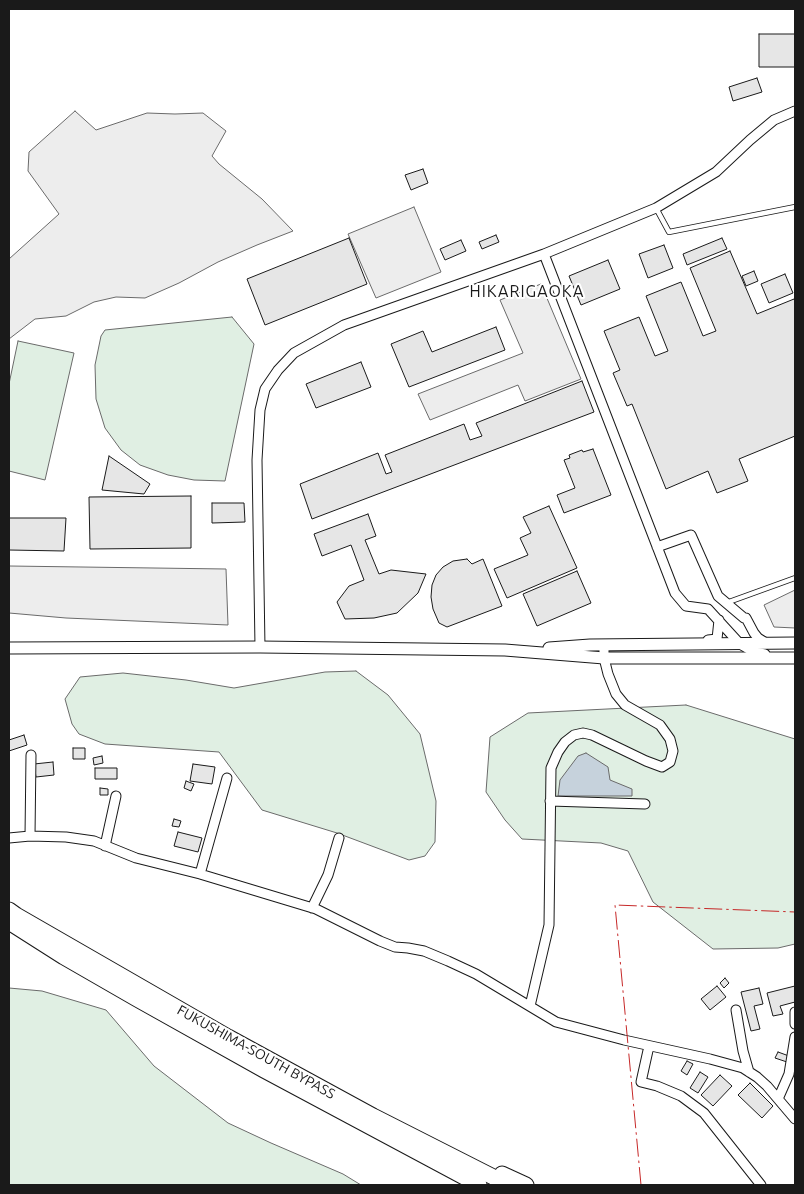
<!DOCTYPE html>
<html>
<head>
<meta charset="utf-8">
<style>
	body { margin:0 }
	#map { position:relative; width:804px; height:1194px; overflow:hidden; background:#fff; font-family:Ubuntu,sans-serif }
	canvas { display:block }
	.frame { position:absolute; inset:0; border:10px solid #1a1a1a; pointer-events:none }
</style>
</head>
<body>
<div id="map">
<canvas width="804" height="1194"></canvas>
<div class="frame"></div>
</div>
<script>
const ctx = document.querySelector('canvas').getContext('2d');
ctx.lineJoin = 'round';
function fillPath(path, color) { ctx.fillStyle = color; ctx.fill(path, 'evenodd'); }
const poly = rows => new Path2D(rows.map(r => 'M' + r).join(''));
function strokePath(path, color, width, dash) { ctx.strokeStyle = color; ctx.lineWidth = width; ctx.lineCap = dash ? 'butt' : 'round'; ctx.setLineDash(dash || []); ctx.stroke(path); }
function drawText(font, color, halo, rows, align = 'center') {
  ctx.font = font + ' Ubuntu,sans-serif'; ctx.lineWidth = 4; ctx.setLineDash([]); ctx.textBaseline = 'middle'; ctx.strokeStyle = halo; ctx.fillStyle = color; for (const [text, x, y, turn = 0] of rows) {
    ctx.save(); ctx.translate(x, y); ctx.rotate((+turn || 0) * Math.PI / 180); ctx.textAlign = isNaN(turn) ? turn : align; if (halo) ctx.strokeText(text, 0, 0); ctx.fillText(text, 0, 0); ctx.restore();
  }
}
const green = poly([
	[232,317,254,344,225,481,194,480,168,475,140,465,121,450,105,428,96,399,95,365,101,336,105,330,232,317],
	[18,341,74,353,45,480,9,471,9,384,18,341],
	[356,671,388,695,420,734,436,801,435,842,425,856,409,860,337,833,262,810,219,752,105,744,79,734,72,724,65,699,80,677,123,673,186,680,234,688,325,672,356,671],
	[686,705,795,739,795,944,778,948,713,949,653,902,628,851,601,843,522,839,505,820,486,792,490,737,528,713,686,705],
	[9,988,42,991,106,1010,154,1066,228,1123,271,1143,343,1174,361,1185,9,1185,9,988]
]);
fillPath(green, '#e0efe3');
strokePath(green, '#6a6a6a', 1);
const parking = poly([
	[75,111,96,130,147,113,175,114,203,113,226,131,212,156,219,164,262,199,293,231,257,245,218,262,179,283,145,298,116,297,94,302,66,316,35,319,9,339,9,259,59,214,28,171,29,152,75,111],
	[414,207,441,272,376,298,348,234,414,207],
	[541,284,581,379,525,401,518,385,430,420,418,394,523,353,500,300,541,284],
	[9,566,226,569,228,625,66,618,9,613,9,566],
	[795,590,795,628,774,627,764,605,795,590]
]);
fillPath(parking, '#ededed');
strokePath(parking, '#6a6a6a', 1);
const water = poly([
	[586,753,608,767,610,780,632,789,632,796,558,796,560,780,578,756,586,753]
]);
fillPath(water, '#c6d2dc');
strokePath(water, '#6a6a6a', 1);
const building = poly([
	[759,34,795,34,795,67,759,67,759,34],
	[757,78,762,92,733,101,729,87,757,78],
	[423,169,428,183,411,190,405,175,423,169],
	[496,235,499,242,482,249,479,242,496,235],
	[349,238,367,284,265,325,247,279,349,238],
	[722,238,727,249,687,265,683,254,722,238],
	[461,240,466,251,445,260,440,249,461,240],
	[664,245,673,268,648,278,639,254,664,245],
	[730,251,757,314,794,299,795,301,795,436,739,459,748,481,717,493,708,471,666,489,632,404,627,406,613,373,620,370,604,331,639,317,655,356,668,351,646,296,681,282,703,336,716,331,690,268,730,251],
	[608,260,620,289,581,305,569,276,608,260],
	[754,271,758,281,746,286,742,276,754,271],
	[785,274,793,293,769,303,761,284,785,274],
	[496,327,505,350,409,387,391,344,423,331,432,352,496,327],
	[361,362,371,387,316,408,306,384,361,362],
	[582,381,594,412,312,519,300,484,378,453,386,474,392,472,385,455,464,424,470,440,482,436,476,423,582,381],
	[593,449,611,495,564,513,557,495,575,488,564,460,570,458,569,455,582,450,583,452,593,449],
	[109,456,150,484,144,494,102,490,109,456],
	[191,496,191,548,90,549,89,497,191,496],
	[212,503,244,503,245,522,212,523,212,503],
	[549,506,577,568,507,598,494,569,528,555,520,538,531,533,523,517,549,506],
	[368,514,376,536,365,540,379,574,391,570,426,574,418,593,397,613,374,618,345,619,337,602,349,586,364,580,351,545,322,556,314,534,368,514],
	[9,518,66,518,64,551,9,550,9,518],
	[467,559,472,564,483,559,502,606,447,627,439,623,433,609,431,597,432,585,436,575,443,567,453,561,467,559],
	[577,571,591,603,537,626,523,594,577,571],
	[24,735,27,745,9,751,9,740,24,735],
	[73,748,85,748,85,759,73,759,73,748],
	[102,756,103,763,94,765,93,758,102,756],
	[53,762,54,775,36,777,34,764,53,762],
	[193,764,215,767,212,784,190,781,193,764],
	[95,768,117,768,117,779,95,779,95,768],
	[186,781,194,784,191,791,184,788,186,781],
	[100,788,108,789,108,795,100,795,100,788],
	[174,819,181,821,179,827,172,826,174,819],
	[178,832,202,838,198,852,174,846,178,832],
	[725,978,729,983,724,988,720,983,725,978],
	[717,986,726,997,710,1010,701,999,717,986],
	[795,986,795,1002,780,1006,783,1014,773,1016,767,993,795,986],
	[759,988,763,1004,754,1006,760,1029,751,1031,741,992,759,988],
	[778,1052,789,1056,787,1062,775,1058,778,1052],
	[687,1061,693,1064,687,1075,681,1071,687,1061],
	[700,1072,708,1077,698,1093,690,1088,700,1072],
	[720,1075,732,1086,713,1106,701,1095,720,1075],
	[750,1083,773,1106,762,1118,738,1095,750,1083]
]);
fillPath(building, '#e6e6e6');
strokePath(building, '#1a1a1a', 1);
const service = poly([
	[656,208,669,232,795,207],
	[726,603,795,578]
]);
const minor = poly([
	[544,254,675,593,686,606,708,609,740,644,754,652,765,654],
	[657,547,691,535,718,596,744,618,746,618,754,633,758,638,766,643],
	[708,640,717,639,719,620],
	[260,647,257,460,260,410,265,389,278,370,294,353,344,325,544,254,656,208,716,172,750,140,774,120,795,111],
	[550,801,645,804],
	[30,836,31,755],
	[9,838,30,836,66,837,94,841,136,858,200,874,316,909,380,941,395,947,408,948,424,951,448,961,476,974,556,1022,624,1040,710,1059,743,1068,757,1077,767,1086,795,1119],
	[105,846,116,796],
	[200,874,227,778],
	[312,908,328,875,339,838],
	[530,1006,549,925,551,768,558,752,565,742,574,735,583,733,592,735,646,761,662,767,670,762,673,751,670,739,660,725,625,705,616,694,608,674,604,658,604,646],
	[736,1010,743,1051,749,1072],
	[795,1012,795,1024],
	[649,1046,641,1082,657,1086,681,1096,704,1113,761,1185],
	[778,1099,789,1074,795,1037]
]);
const tertiary = poly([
	[9,648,260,647,505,650,604,658,795,658],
	[549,648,590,645,795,643]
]);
const trunk = poly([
	[9,910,16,915,228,1037,373,1116,509,1185],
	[9,922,64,957,137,999,264,1070,479,1185],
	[502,1174,526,1185]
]);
strokePath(service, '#1a1a1a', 6);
strokePath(minor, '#1a1a1a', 11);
strokePath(tertiary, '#1a1a1a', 13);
strokePath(trunk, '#1a1a1a', 17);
strokePath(service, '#fff', 4.5);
strokePath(minor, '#fff', 9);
strokePath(tertiary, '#fff', 11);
strokePath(trunk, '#fff', 15);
strokePath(poly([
	[641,1185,615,905,795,912]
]), '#c62828', 1, [18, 4, 2.5, 4]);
drawText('14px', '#1a1a1a', '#fff', [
	["FUKUSHIMA-SOUTH BYPASS",256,1052,29]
]);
ctx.letterSpacing = '1px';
drawText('16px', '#1a1a1a', '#fff', [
	["HIKARIGAOKA",527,292]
]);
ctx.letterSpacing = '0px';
</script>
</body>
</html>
